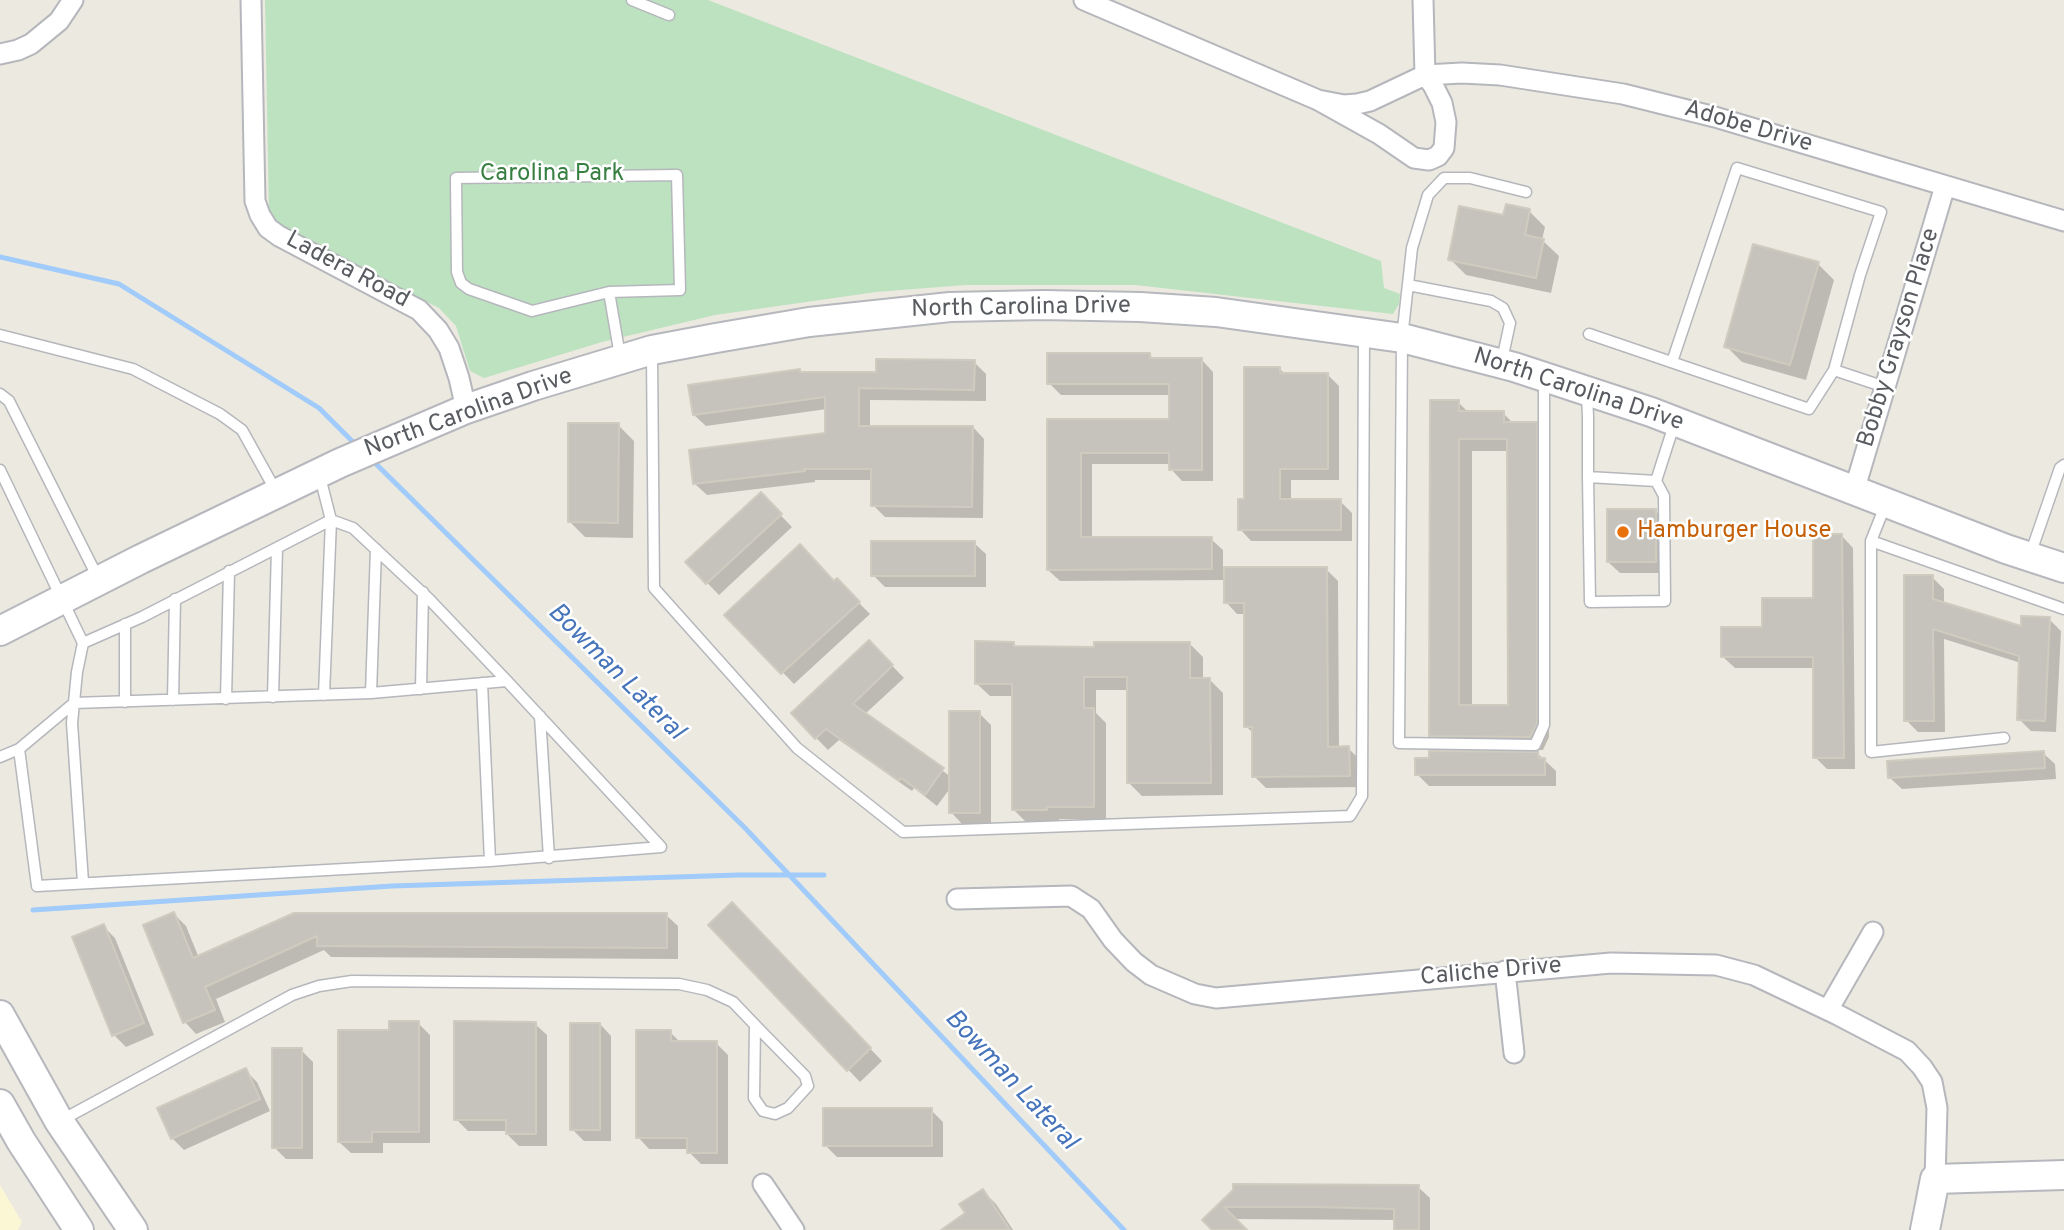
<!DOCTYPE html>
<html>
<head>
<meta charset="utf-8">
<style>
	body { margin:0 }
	canvas { display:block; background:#ebe9e0 }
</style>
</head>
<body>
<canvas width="2064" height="1230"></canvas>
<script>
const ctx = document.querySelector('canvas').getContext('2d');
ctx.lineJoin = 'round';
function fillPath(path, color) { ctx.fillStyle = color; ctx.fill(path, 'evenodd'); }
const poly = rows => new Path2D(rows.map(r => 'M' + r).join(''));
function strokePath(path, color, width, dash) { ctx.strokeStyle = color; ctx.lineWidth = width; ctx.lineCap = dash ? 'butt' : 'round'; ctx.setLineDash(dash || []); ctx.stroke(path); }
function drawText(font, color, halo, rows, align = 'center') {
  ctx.font = font + ' Overpass,sans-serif'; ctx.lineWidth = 5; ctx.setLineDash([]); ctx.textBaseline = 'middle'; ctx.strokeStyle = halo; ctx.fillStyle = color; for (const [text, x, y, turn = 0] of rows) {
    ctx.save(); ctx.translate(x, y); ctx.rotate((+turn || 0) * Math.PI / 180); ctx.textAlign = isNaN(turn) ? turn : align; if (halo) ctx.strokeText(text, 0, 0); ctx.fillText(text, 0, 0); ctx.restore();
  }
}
fillPath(poly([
	[0,1185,22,1222,18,1230,0,1230]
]), '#fbf6d4');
fillPath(poly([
	[265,0,708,0,1381,261,1384,288,1400,294,1399,304,1393,314,1135,285,965,285,876,292,715,315,602,342,484,378,470,371,456,326,439,308,289,233,269,215]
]), '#bde2c0');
fillPath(poly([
	[1529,211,1545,227,1542,240,1559,256,1551,293,1466,275,1450,259,1505,218],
	[1818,264,1834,280,1806,380,1742,362,1726,346],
	[1150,355,1155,360,1202,360,1213,372,1213,481,1182,481,1171,469,1171,464,1092,464,1092,539,1211,539,1223,550,1223,569,1326,569,1338,581,1339,748,1348,748,1360,760,1361,787,1266,788,1254,776,1253,733,1246,726,1246,614,1237,614,1226,602,1226,580,1060,581,1048,570,1049,421,1171,421,1171,395,1061,395,1049,383],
	[974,362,986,374,986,401,870,400,870,427,973,427,984,439,983,518,885,517,873,505,873,480,815,480,815,482,707,495,695,484,827,435,827,409,706,426,694,415,801,373,877,373],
	[1279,368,1285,374,1327,374,1339,386,1339,480,1291,480,1291,501,1340,501,1352,513,1352,541,1251,541,1240,529],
	[1458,402,1469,413,1503,413,1514,424,1536,424,1549,437,1549,737,1543,750,1444,748,1431,735],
	[1472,451,1509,451,1509,707,1472,707],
	[618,425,634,441,633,538,585,537,569,521],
	[761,495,792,527,719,595,687,562],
	[1656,511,1667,523,1667,573,1620,573,1608,562],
	[1842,536,1853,548,1855,769,1827,769,1815,757,1815,668,1735,668,1723,657,1763,628,1815,600],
	[974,543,986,554,986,587,885,587,873,575],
	[1932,577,1944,589,1944,604,2022,629,2049,619,2061,631,2056,732,2031,731,2019,719,2021,663,1944,639,1945,732,1918,732,1906,720],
	[837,581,870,614,794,684,727,615],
	[869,642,904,678,865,714,951,777,979,713,991,725,991,824,962,824,951,812,951,787,937,806,914,788,912,791,839,740,828,750,793,714],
	[1013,643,1018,648,1096,649,1189,643,1203,657,1203,680,1210,680,1223,693,1223,795,1142,796,1129,783,1129,690,1096,690,1096,713,1106,723,1106,819,1059,819,1059,822,1026,822,1013,809,1013,696,990,696,976,683],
	[1537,753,1556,771,1556,786,1429,786,1417,774],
	[2043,753,2055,764,2056,779,1902,789,1890,778],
	[174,914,186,926,199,958,294,915,666,915,678,926,678,959,331,957,324,950,216,999,225,1022,196,1034,185,1022],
	[744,916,882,1061,860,1082,710,925],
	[103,926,115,938,154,1035,126,1047,114,1035],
	[418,1023,430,1035,430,1143,383,1143,383,1153,351,1153,339,1142,391,1032],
	[535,1024,547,1035,547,1146,519,1146,507,1134,507,1131,468,1131,456,1119],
	[600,1024,611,1036,611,1141,584,1141,572,1129],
	[670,1032,681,1043,716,1043,728,1055,728,1164,701,1164,689,1152,689,1149,649,1149,638,1137],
	[301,1050,313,1062,313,1159,286,1159,274,1147],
	[245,1070,257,1082,270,1111,184,1150,172,1138],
	[931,1110,943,1122,943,1157,837,1157,825,1145],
	[1418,1187,1430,1198,1430,1230,1396,1230,1396,1220,1233,1219,1244,1230,1215,1230,1205,1220,1235,1190],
	[983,1191,996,1204,1013,1230,945,1230,967,1213]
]), '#0003');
strokePath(poly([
	[0,257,119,284,319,408,356,445],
	[371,459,745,828,1124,1230],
	[33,910,392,886,739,875,824,875]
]), '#a1cbfa', 5);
const building = poly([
	[1506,204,1530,209,1525,235,1544,239,1536,278,1448,260,1459,206,1503,215,1506,204],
	[1753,244,1819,262,1790,365,1724,347,1753,244],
	[1047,353,1150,353,1150,358,1202,358,1202,470,1169,470,1169,453,1081,453,1081,537,1212,537,1212,569,1047,570,1047,419,1169,419,1169,384,1047,384,1047,353],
	[876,359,975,360,974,390,859,388,859,426,973,426,972,507,871,506,871,469,804,469,805,471,693,484,689,450,825,433,825,397,693,415,688,385,800,369,800,372,876,372,876,359],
	[1244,367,1280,367,1280,373,1328,373,1328,469,1280,469,1280,499,1341,499,1341,530,1238,530,1238,499,1244,499,1244,367],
	[1430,400,1459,400,1459,411,1504,411,1504,422,1537,422,1537,723,1530,737,1429,736,1430,400],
	[1459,439,1507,439,1508,705,1459,705,1459,439],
	[568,423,619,423,618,523,568,522,568,423],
	[761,492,782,514,706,584,685,562,761,492],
	[1607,509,1656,509,1656,562,1607,562,1607,509],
	[1813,534,1842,534,1844,758,1813,758,1813,657,1721,657,1721,627,1762,627,1762,598,1813,598,1813,534],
	[871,541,975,541,975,576,871,576,871,541],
	[800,544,834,581,837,578,860,602,781,674,724,615,800,544],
	[1224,567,1327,567,1328,747,1349,746,1350,776,1252,777,1252,727,1244,727,1244,603,1224,603,1224,567],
	[1904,575,1933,575,1933,599,2021,626,2021,616,2050,617,2045,721,2017,720,2019,656,1933,629,1934,721,1904,721,1904,575],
	[869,640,893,665,853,704,944,768,925,795,901,778,899,781,826,729,815,739,791,713,869,640],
	[975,641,1014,642,1014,646,1094,647,1094,642,1190,642,1190,678,1210,678,1211,783,1127,783,1127,677,1084,677,1084,708,1094,708,1094,807,1047,807,1047,810,1012,810,1012,684,975,684,975,641],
	[949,711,980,711,980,813,949,813,949,711],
	[1429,751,1538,752,1538,758,1545,758,1545,775,1415,775,1415,758,1429,758,1429,751],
	[2044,751,2045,768,1888,778,1887,761,2044,751],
	[732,902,871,1048,847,1071,708,925,732,902],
	[174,912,193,958,294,913,667,913,667,948,317,946,317,936,205,987,215,1010,183,1023,143,925,174,912],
	[104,924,144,1023,112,1036,72,937,104,924],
	[389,1021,419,1021,419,1132,372,1132,372,1142,338,1142,338,1030,389,1030,389,1021],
	[454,1021,536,1022,536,1134,506,1134,506,1120,454,1120,454,1021],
	[570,1023,600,1023,600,1130,570,1130,570,1023],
	[636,1030,671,1030,671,1041,717,1041,717,1153,687,1153,687,1138,636,1138,636,1030],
	[272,1048,302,1048,302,1148,272,1148,272,1048],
	[246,1068,260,1099,171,1139,157,1108,246,1068],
	[823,1108,932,1108,932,1146,823,1146,823,1108],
	[1233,1184,1419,1185,1419,1230,1394,1230,1394,1209,1314,1207,1224,1207,1247,1230,1212,1230,1202,1220,1233,1190,1233,1184],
	[983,1189,1010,1230,941,1230,965,1213,959,1204,983,1189]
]);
fillPath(building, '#c6c3bd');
strokePath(building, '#cfcbbf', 2);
const lane = poly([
	[632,0,669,15],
	[1526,192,1470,178,1444,178,1428,195,1412,248,1402,338,1399,743,1535,745,1544,725,1544,380],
	[1408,285,1491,301,1503,308,1510,323,1502,360],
	[609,292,532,311,469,289,461,283,457,272,456,178,677,175,680,290,609,292,620,356],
	[1589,334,1809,409,1834,370],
	[0,335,133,369,220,414,242,430,277,493],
	[652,355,654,588,797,748,903,832,1350,816,1362,796,1364,336],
	[1672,362,1737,168,1881,212,1860,275,1834,370,1885,387],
	[0,394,9,401,98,578],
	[1587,394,1588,417,1588,477,1590,602,1665,601,1664,496,1656,481,1588,477],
	[0,470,83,643,77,672,72,723,83,882],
	[320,477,331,520,324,695],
	[1656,481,1674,425],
	[1885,506,1871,541,1871,752,2004,738],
	[1871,541,2064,609],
	[2030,555,2060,468,2064,465],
	[482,683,490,861,661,847,507,681],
	[421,689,423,592],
	[371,693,376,549],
	[273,697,277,548],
	[226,699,229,571],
	[173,700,175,599],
	[125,702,125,624],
	[540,716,549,858],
	[19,749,74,703,371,693,507,681,429,599,353,528,331,520,142,617,83,643],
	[0,757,19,749,37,886,490,861],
	[60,1121,292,995,319,986,352,981,679,984,707,990,733,1002,755,1025,754,1098,763,1111,775,1114,788,1108,808,1086,805,1076,755,1025]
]);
const street = poly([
	[251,0,255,201,260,215,268,228,279,236,419,310,438,330,449,348,459,378,466,409],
	[1084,0,1318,100,1379,134,1414,158,1429,160,1438,156,1444,148,1446,122,1442,103,1433,85,1425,75],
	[1423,0,1425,75],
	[0,54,18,50,31,44,59,21,73,0],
	[1318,100,1344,105,1357,104,1370,101,1425,75,1462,73,1500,75,1623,94,1715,117,2064,221],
	[1854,491,1945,186],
	[957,899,1071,896,1091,909,1113,940,1134,962,1151,975,1195,994,1216,998,1611,963,1716,965,1754,975,1838,1015,1907,1051,1922,1067,1932,1082,1937,1108,1935,1179],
	[1505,971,1514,1053],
	[1828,1010,1873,932],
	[763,1184,794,1230]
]);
const secondary = poly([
	[0,631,141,559,340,463,466,409,533,386,652,350,716,338,809,322,950,307,1044,305,1140,307,1216,312,1402,338,1514,367,1651,412,2006,549,2064,568],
	[0,1015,59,1121,133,1230],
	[0,1104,21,1141,79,1230],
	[1925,1230,1935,1179,2064,1175]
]);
strokePath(lane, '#b5b7bc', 13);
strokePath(street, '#b5b7bc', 23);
strokePath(secondary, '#b6b8be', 32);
strokePath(lane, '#fff', 10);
strokePath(street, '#fff', 19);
strokePath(secondary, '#fff', 28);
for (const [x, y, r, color] of [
	[1623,532,7,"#e8710a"]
]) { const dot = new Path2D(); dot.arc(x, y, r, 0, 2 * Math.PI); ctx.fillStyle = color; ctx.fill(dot); strokePath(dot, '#fff', 2.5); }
drawText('24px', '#585b60', '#fff', [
	["Adobe Drive",1748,128,16],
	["Ladera Road",347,271,28],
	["North Carolina Drive",1021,309,-1],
	["Bobby Grayson Place",1900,338,-73],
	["North Carolina Drive",1578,391,18],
	["North Carolina Drive",469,414,-20],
	["Caliche Drive",1491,973,-5]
]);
drawText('24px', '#387f42', '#fff', [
	["Carolina Park",552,175]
]);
drawText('24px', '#c56008', '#fff', [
	["Hamburger House",1637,532]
], 'left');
drawText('italic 26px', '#4674ba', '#fff', [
	["Bowman Lateral",615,673,45],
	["Bowman Lateral",1010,1081,47]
]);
</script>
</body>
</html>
